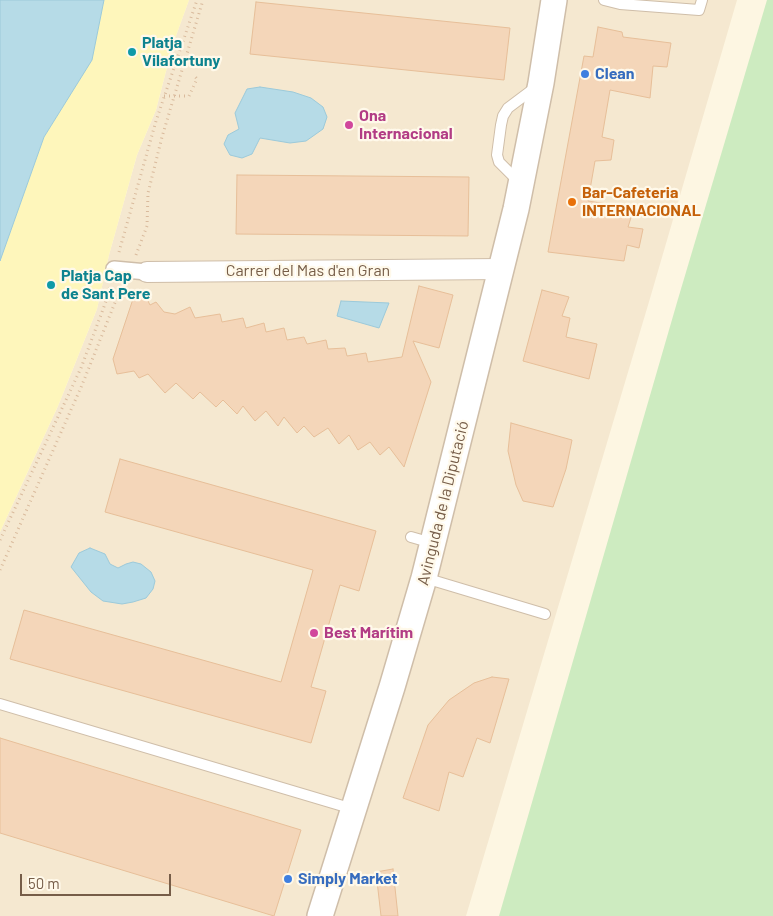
<!DOCTYPE html>
<html>
<head>
<meta charset="utf-8">
<style>
	body { margin:0 }
	#map { position:relative; width:773px; height:916px; overflow:hidden; background:#fdf6e2; font-family:Barlow,sans-serif }
	canvas { display:block }
	.scale { position:absolute; left:20px; top:874px; width:151px; height:22px; box-sizing:border-box; border:2px solid #765d48; border-top:0; padding-left:6px; font-size:15px; line-height:18px; white-space:nowrap; color:#765d48; -webkit-text-stroke:4px #fff9ea; paint-order:stroke }
</style>
</head>
<body>
<div id="map">
<canvas width="773" height="916"></canvas>
<div class="scale">50 m</div>
</div>
<script>
const ctx = document.querySelector('canvas').getContext('2d');
ctx.lineJoin = 'round';
function fillPath(path, color) { ctx.fillStyle = color; ctx.fill(path, 'evenodd'); }
const poly = rows => new Path2D(rows.map(r => 'M' + r).join(''));
function strokePath(path, color, width, dash) { ctx.strokeStyle = color; ctx.lineWidth = width; ctx.lineCap = dash ? 'butt' : 'round'; ctx.setLineDash(dash || []); ctx.stroke(path); }
function drawText(font, color, halo, rows, align = 'center') {
  ctx.font = font + ' Barlow,sans-serif'; ctx.lineWidth = 4.5; ctx.setLineDash([]); ctx.textBaseline = 'middle'; ctx.strokeStyle = halo; ctx.fillStyle = color; for (const [text, x, y, turn = 0] of rows) {
    ctx.save(); ctx.translate(x, y); ctx.rotate((+turn || 0) * Math.PI / 180); ctx.textAlign = isNaN(turn) ? turn : align; if (halo) ctx.strokeText(text, 0, 0); ctx.fillText(text, 0, 0); ctx.restore();
  }
}
fillPath(poly([
	[189,0,737,0,651,295,466,916,0,916,0,532,58,406,97,309,109,255,137,155,156,110,173,44]
]), '#f5e8d0');
fillPath(poly([
	[767,0,773,0,773,916,499,916,678,299]
]), '#cdebc0');
fillPath(poly([
	[104,0,189,0,173,44,156,110,137,155,109,255,97,309,58,406,0,532,0,261,44,137,91,60]
]), '#fef6bb');
const water = poly([
	[0,0,104,0,92,60,44,137,0,261,0,0],
	[260,87,293,92,311,98,323,107,327,117,323,129,306,141,290,143,260,138,252,154,242,158,230,155,224,144,228,135,239,129,235,113,247,89,260,87],
	[341,301,389,303,379,328,337,316,341,301],
	[90,548,105,554,110,564,118,568,126,564,133,562,141,564,151,572,155,581,153,589,146,598,133,602,122,604,103,601,91,592,71,567,79,553,90,548]
]);
fillPath(water, '#b6dbe7');
strokePath(water, '#9ccada', 1);
const building = poly([
	[256,2,510,28,504,80,250,54,256,2],
	[598,27,622,32,623,37,671,43,667,67,653,66,650,98,610,90,602,137,614,140,611,160,595,161,588,201,634,208,628,227,643,229,639,248,627,245,624,261,548,252,584,56,593,57,598,27],
	[237,175,469,177,468,236,236,234,237,175],
	[419,286,453,295,439,348,413,341,431,382,404,467,389,447,380,455,370,442,358,450,349,435,339,444,328,428,314,437,304,426,297,433,284,417,278,426,266,411,255,421,243,406,237,414,223,400,216,407,200,392,193,399,176,383,165,393,148,374,139,378,134,371,117,374,113,359,133,299,144,293,150,305,156,302,164,312,175,314,190,307,195,318,220,314,222,322,243,318,246,328,264,323,266,332,284,328,287,340,304,337,307,344,326,340,328,349,345,348,347,356,366,353,368,362,402,357,419,286],
	[542,290,569,297,562,316,570,318,566,337,597,344,589,379,523,361,542,290],
	[511,423,572,440,566,469,553,507,523,501,516,485,508,451,511,423],
	[120,459,376,531,359,591,340,585,311,687,326,691,311,743,10,659,24,610,281,682,313,570,105,512,120,459],
	[492,677,509,679,490,743,477,738,463,777,449,772,439,811,403,798,428,725,449,700,474,683,492,677],
	[0,738,301,830,274,916,0,833,0,738],
	[393,869,398,916,381,916,376,872,393,869]
]);
fillPath(building, '#f4d6b9');
strokePath(building, '#e7bf99', 1);
const service = poly([
	[604,0,620,4,699,10,702,0],
	[520,183,499,162,497,155,501,125,503,116,508,108,536,87],
	[411,537,432,543],
	[425,578,545,614],
	[0,704,353,809]
]);
const pedestrian = poly([
	[114,269,147,272]
]);
const minor = poly([
	[147,272,502,269]
]);
const tertiary = poly([
	[320,916,392,687,424,578,516,209,541,83,554,0]
]);
strokePath(service, '#cfbea9', 12);
strokePath(pedestrian, '#cfbea9', 18);
strokePath(minor, '#cfbea9', 22);
strokePath(tertiary, '#cfbea9', 28);
strokePath(poly([
	[164,96,189,96,197,79,194,75],
	[119,252,156,121,197,0],
	[136,255,147,226,148,193,162,137,203,0],
	[0,540,81,368,108,296,110,285],
	[0,570,82,385,122,285]
]), '#d9ba9c', 3, [1, 4]);
strokePath(service, '#fff', 10);
strokePath(pedestrian, '#fff', 15);
strokePath(minor, '#fff', 20);
strokePath(tertiary, '#fff', 25);
for (const [x, y, r, color] of [
	[132,52,5,"#0f9aa8"],
	[585,74,5,"#3f7fe0"],
	[349,125,5,"#d1479c"],
	[572,202,5,"#e8710a"],
	[51,285,5,"#0f9aa8"],
	[314,633,5,"#d1479c"],
	[288,879,5,"#3f7fe0"]
]) { const dot = new Path2D(); dot.arc(x, y, r, 0, 2 * Math.PI); ctx.fillStyle = color; ctx.fill(dot); strokePath(dot, '#fff9ea', 2); }
drawText('bold 16px', '#0d838f', '#fff9ea', [
	["Platja",142,43],
	["Vilafortuny",142,61],
	["Platja Cap",61,276],
	["de Sant Pere",61,294]
], 'left');
drawText('bold 16px', '#366cbe', '#fff9ea', [
	["Clean",595,74],
	["Simply Market",298,879]
], 'left');
drawText('bold 16px', '#b23c85', '#fff9ea', [
	["Ona",359,116],
	["Internacional",359,134],
	["Best Marítim",324,633]
], 'left');
drawText('bold 16px', '#c56008', '#fff9ea', [
	["Bar-Cafeteria",582,193],
	["INTERNACIONAL",582,211]
], 'left');
drawText('16px', '#765d48', '#fff9ea', [
	["Carrer del Mas d'en Gran",308,271],
	["Avinguda de la Diputació",443,503,-76]
]);
</script>
</body>
</html>
